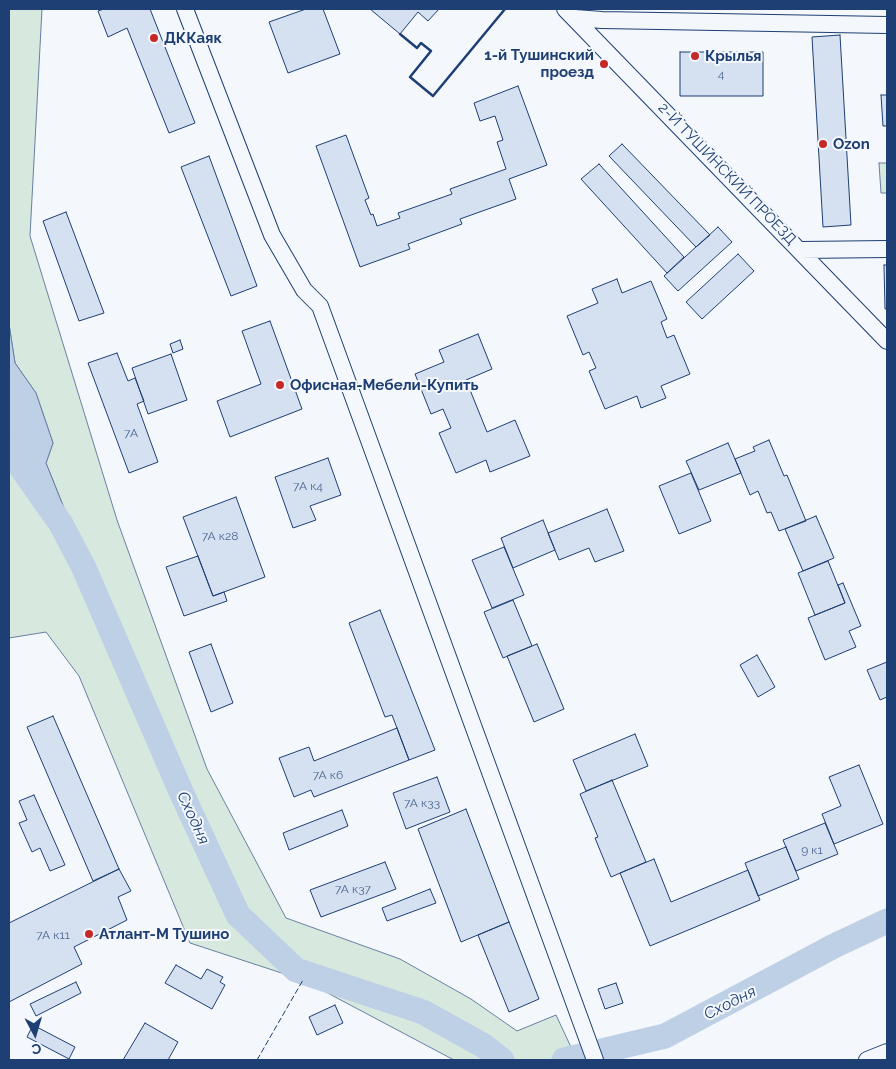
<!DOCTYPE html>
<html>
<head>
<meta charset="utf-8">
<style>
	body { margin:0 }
	#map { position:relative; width:896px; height:1069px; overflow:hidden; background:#f4f7fb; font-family:Raleway,sans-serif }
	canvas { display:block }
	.frame { position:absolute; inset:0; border:10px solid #1d3f73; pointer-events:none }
	.north { position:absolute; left:10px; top:1009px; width:50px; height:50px; -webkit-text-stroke:4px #f4f7fb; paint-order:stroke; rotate:174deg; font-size:14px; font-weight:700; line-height:20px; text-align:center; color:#1d3f73 }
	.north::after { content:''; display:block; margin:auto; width:18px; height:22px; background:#1d3f73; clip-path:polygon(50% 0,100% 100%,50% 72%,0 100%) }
</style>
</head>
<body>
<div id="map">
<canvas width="896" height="1069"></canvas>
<div class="frame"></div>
<div class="north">С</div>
</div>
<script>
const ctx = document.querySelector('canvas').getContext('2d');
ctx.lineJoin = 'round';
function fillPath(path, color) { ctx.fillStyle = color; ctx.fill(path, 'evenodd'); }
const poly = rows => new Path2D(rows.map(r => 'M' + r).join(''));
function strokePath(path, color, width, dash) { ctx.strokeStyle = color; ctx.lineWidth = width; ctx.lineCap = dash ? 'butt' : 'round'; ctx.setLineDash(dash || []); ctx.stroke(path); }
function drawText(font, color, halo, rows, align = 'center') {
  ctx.font = font + ' Raleway,sans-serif'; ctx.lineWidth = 4; ctx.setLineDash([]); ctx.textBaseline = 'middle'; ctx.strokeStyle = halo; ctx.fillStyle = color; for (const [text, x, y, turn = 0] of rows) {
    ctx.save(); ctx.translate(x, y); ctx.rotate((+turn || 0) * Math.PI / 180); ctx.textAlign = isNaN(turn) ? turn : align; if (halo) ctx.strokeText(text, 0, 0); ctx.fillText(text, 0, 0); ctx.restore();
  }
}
const green = poly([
	[9,9,42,9,30,236,117,520,207,769,286,918,400,959,471,999,517,1031,556,1015,577,1060,454,1060,303,980,190,943,79,676,46,632,9,638,9,470,20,474,64,508,46,463,53,443,36,393,15,363,9,324,9,9],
	[879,163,887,163,887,193,881,193,879,163]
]);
fillPath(green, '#d7e8df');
strokePath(green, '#687fa3', 1);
const water = poly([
	[9,324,15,363,36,393,53,443,46,463,64,508,45,520,20,475,9,470,9,324]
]);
fillPath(water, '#bed0e5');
strokePath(water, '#687fa3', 1);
strokePath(poly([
	[9,450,61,524,84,568,182,794,238,915,296,970,423,1012,484,1046,502,1060],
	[564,1060,665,1036,834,946,887,921]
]), '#bed0e5', 25);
const building = poly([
	[104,9,150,9,195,123,169,133,127,28,108,37,98,11,104,9],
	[306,9,323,9,340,54,288,73,269,22,306,9],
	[370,9,439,9,428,21,418,12,400,34,370,9],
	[840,35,851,225,823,227,812,37,840,35],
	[680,52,763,52,763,96,680,96,680,52],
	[518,86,547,165,509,179,516,199,460,219,462,224,408,244,410,249,360,267,316,146,346,135,369,198,365,200,371,215,373,214,377,226,400,218,398,213,452,194,450,189,506,169,497,142,503,140,495,116,480,121,474,103,518,86],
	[881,95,887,95,887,126,883,126,881,95],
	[622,144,710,235,696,247,609,156,622,144],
	[209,156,257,286,231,296,181,167,209,156],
	[599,164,684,257,667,273,581,179,599,164],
	[66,212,104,313,79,321,43,221,66,212],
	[718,227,732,242,678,291,664,276,718,227],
	[738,254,754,271,702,319,686,302,738,254],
	[884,265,887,265,887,309,885,309,884,265],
	[617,279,622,293,651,281,667,319,661,322,667,338,674,335,690,374,661,386,666,398,641,408,637,396,605,409,589,371,596,368,589,352,583,355,567,316,598,303,592,289,617,279],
	[270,321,302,409,230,437,217,401,261,384,242,331,270,321],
	[478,334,492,369,466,380,487,432,515,420,530,456,490,472,486,460,456,473,439,433,451,428,443,409,431,414,415,374,444,362,439,350,478,334],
	[180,340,183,349,173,353,170,344,180,340],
	[117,353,128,381,135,378,144,401,137,404,158,462,129,473,88,363,117,353],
	[171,354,187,400,148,414,132,368,171,354],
	[769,440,784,476,787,475,806,521,779,531,771,512,767,513,758,491,750,495,735,459,755,451,753,447,769,440],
	[728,443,741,473,699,490,686,461,728,443],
	[328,458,341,495,310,506,316,520,293,528,275,477,328,458],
	[691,473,711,521,679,534,659,486,691,473],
	[236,497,265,577,213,596,183,517,236,497],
	[607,509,624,551,595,562,589,548,559,560,548,533,607,509],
	[816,516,834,558,803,571,785,529,816,516],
	[543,520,555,550,513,568,501,538,543,520],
	[504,547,524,595,492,608,472,560,504,547],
	[198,556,213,596,224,592,227,601,184,616,166,567,198,556],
	[828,561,845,603,815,615,798,573,828,561],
	[843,583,861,626,849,631,856,647,825,660,808,618,845,603,838,585,843,583],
	[513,600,532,646,503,658,484,612,513,600],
	[380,610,435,750,409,760,392,715,385,717,349,623,380,610],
	[211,644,233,703,211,712,189,652,211,644],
	[537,644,564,709,534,722,507,656,537,644],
	[757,655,775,687,758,697,740,665,757,655],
	[887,662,887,697,880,700,867,670,887,662],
	[53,716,119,869,93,881,27,727,53,716],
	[397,728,409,760,314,797,311,790,294,797,279,758,309,747,314,761,397,728],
	[635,734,648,766,586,791,573,760,635,734],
	[859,765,883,824,834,844,822,814,841,806,829,777,859,765],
	[437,777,450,812,406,829,393,793,437,777],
	[612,780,646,862,611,877,595,838,598,837,580,794,612,780],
	[34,795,65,865,50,871,40,848,32,852,19,823,27,820,19,801,34,795],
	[466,809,509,922,461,942,418,829,466,809],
	[342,810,348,826,289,850,283,833,342,810],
	[825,823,838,854,796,871,783,840,825,823],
	[786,847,799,879,758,896,745,863,786,847],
	[654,859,671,902,748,870,760,900,650,946,620,873,654,859],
	[385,862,396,889,321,917,310,890,385,862],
	[119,869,131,891,118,897,127,920,74,947,82,964,9,1002,9,923,119,869],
	[430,889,436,903,387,921,382,908,430,889],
	[509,922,539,999,509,1012,478,935,509,922],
	[176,965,201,979,207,969,223,977,220,982,225,985,212,1009,165,983,176,965],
	[76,982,81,993,36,1016,30,1004,76,982],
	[616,983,623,1003,605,1009,598,989,616,983],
	[335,1005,343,1023,317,1035,309,1017,335,1005],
	[145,1023,178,1042,168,1060,123,1060,145,1023],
	[33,1025,75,1047,69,1059,27,1037,33,1025]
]);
fillPath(building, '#d5e0f0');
strokePath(building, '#1d3f73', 1);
const minor = poly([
	[185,9,272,235,304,290,320,306,595,1060],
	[565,9,887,341],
	[575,18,602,20,887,25],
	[801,250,887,249],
	[867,1060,887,1052]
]);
strokePath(minor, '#1d3f73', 18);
strokePath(minor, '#f4f7fb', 16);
strokePath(poly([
	[257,1060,303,980]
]), '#1d3f73', 1, [6, 2.5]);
strokePath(poly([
	[400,34,417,48,421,43,431,51,410,77,433,96,505,9]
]), '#1d3f73', 2.5);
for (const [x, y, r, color] of [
	[154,38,5,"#c62828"],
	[695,56,5,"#c62828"],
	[604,64,5,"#c62828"],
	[823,144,5,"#c62828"],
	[280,385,5,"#c62828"],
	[89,934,5,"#c62828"]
]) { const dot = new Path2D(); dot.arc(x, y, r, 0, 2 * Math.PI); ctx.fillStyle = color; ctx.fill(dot); strokePath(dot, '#f4f7fb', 2); }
drawText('12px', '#4b6792', null, [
	["4",721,74],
	["7А",131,433],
	["7А к4",308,486],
	["7А к28",220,536],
	["7А к6",328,775],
	["7А к33",422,803],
	["9 к1",812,850],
	["7А к37",353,889],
	["7А к11",53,935]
]);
drawText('bold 15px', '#1d3f73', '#f4f7fb', [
	["ДККаяк",164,38],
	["1-й Тушинский",594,55,"right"],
	["проезд",594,72,"right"],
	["Крылья",705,56],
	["Ozon",833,144],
	["Офисная-Мебели-Купить",290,385],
	["Атлант-М Тушино",99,934]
], 'left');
drawText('15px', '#1d3f73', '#f4f7fb', [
	["2-Й ТУШИНСКИЙ ПРОЕЗД",727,174,46]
]);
drawText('italic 16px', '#1d3f73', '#f4f7fb', [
	["Сходня",193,818,65],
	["Сходня",730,1003,-27]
]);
</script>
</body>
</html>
